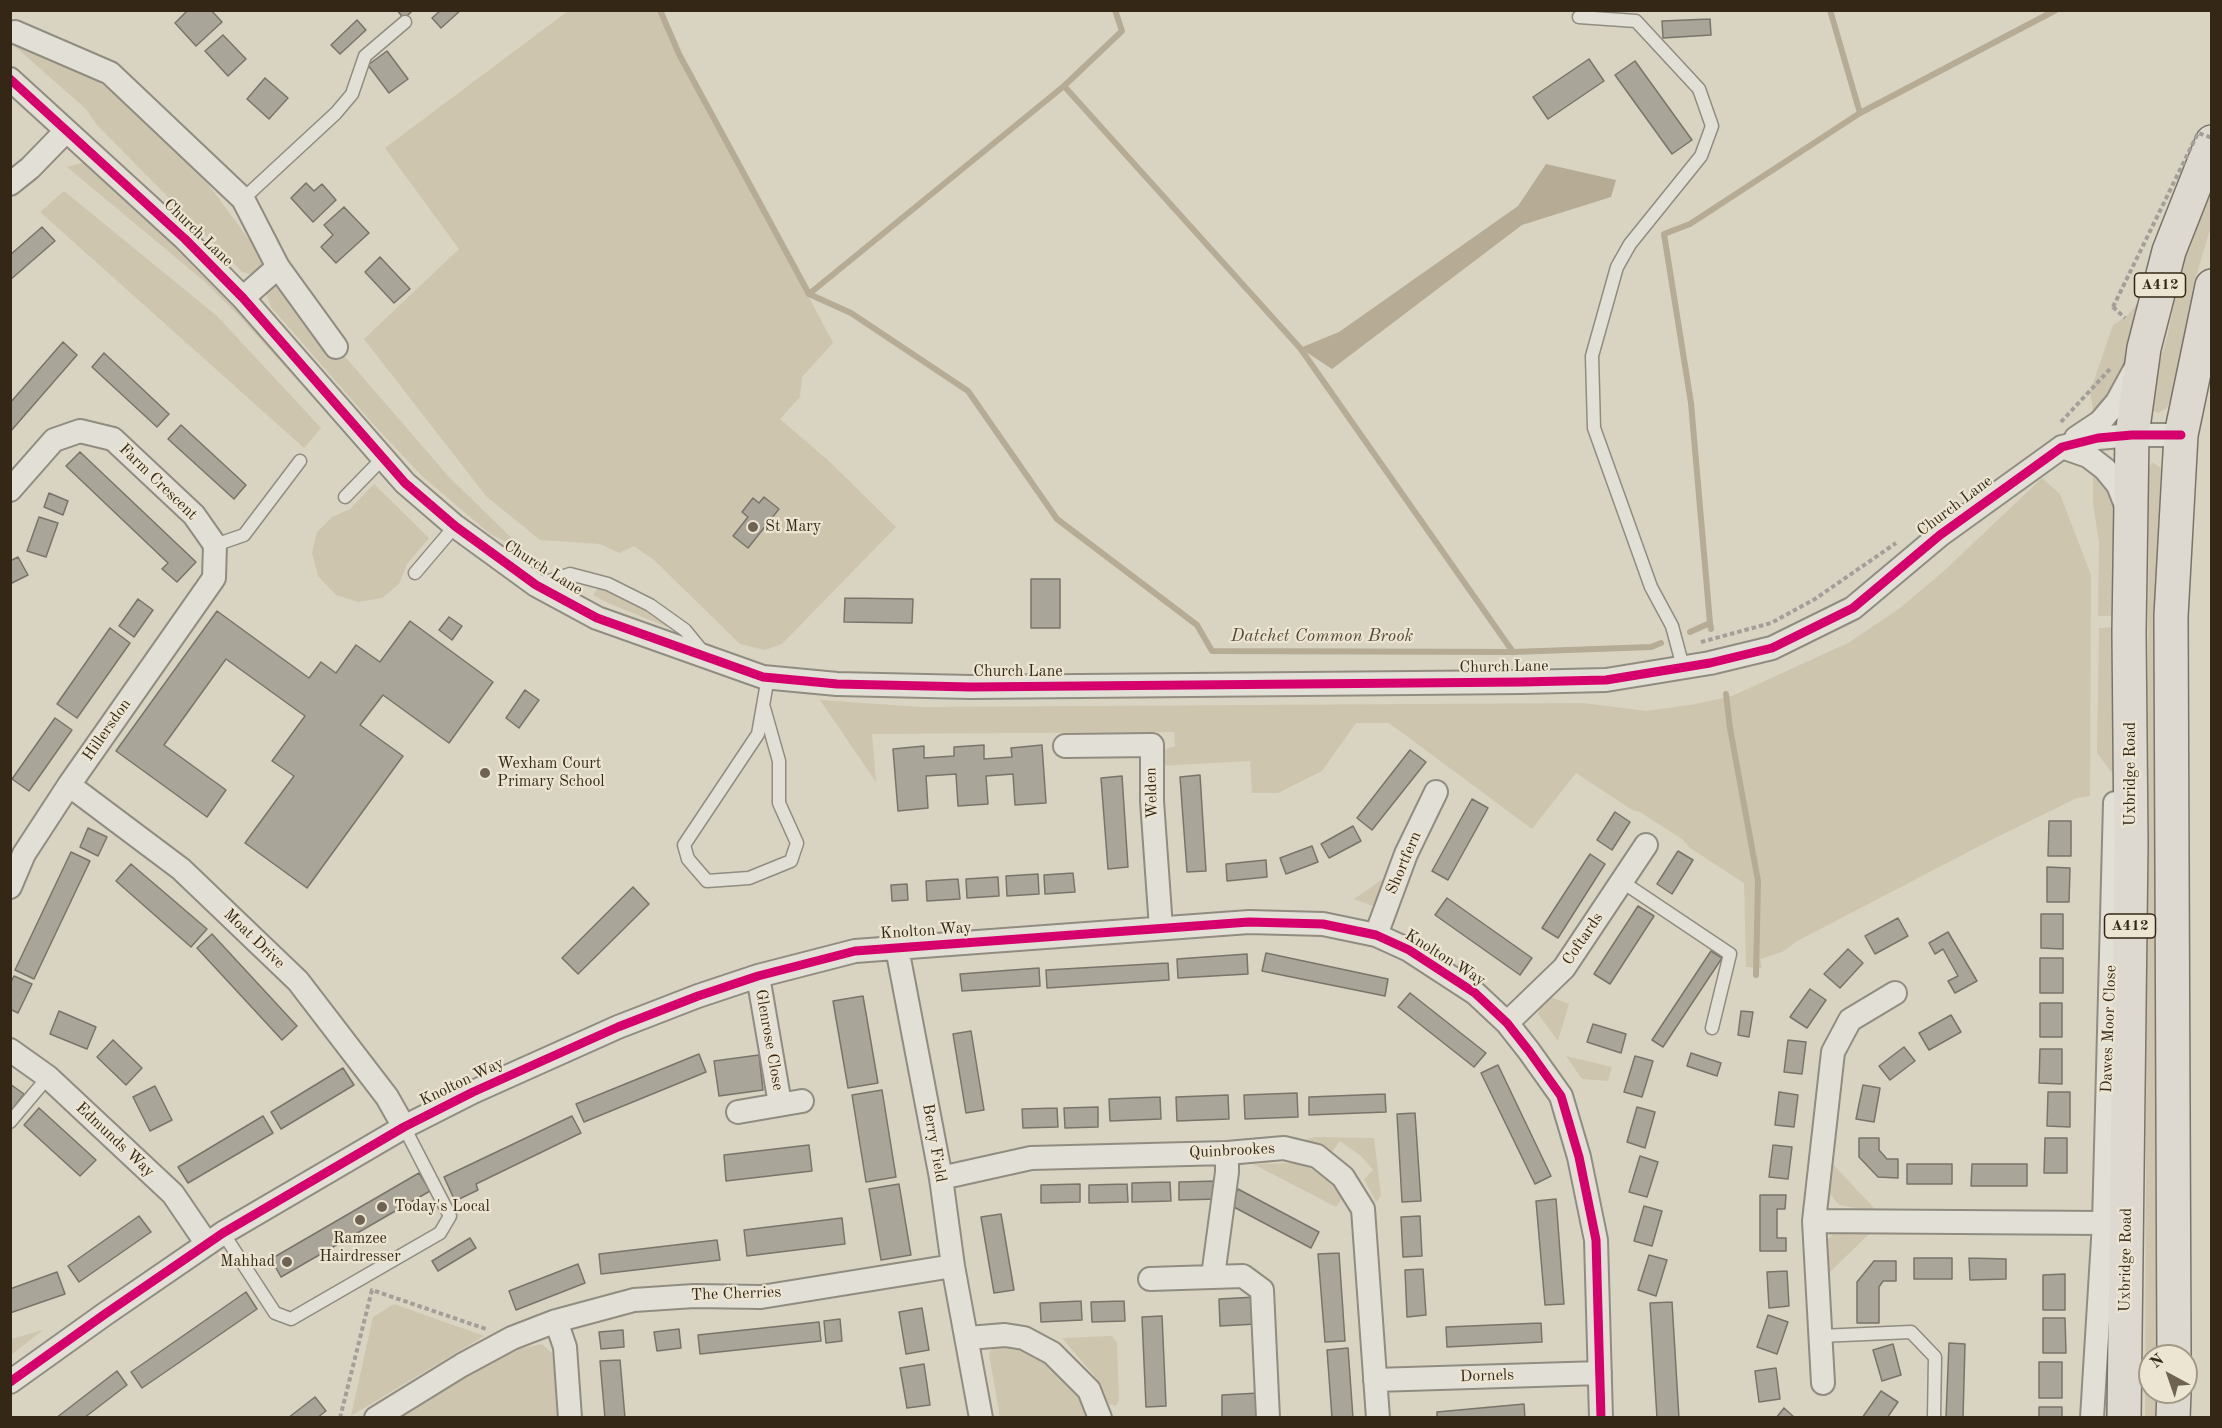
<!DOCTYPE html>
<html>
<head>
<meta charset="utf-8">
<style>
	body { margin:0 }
	#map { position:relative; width:2222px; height:1428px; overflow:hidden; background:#d9d3c2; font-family:"Old Standard TT",serif }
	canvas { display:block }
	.frame { position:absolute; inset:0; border:12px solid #352716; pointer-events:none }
	.north { position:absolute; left:2138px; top:1344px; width:60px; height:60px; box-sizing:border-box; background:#ece5d2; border:2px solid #a39987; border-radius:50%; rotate:320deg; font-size:16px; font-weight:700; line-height:24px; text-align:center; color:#352716 }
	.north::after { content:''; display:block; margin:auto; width:21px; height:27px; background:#6e6352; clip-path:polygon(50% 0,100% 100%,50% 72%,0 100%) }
</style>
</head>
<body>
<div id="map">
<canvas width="2222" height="1428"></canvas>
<div class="frame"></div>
<div class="north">N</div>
</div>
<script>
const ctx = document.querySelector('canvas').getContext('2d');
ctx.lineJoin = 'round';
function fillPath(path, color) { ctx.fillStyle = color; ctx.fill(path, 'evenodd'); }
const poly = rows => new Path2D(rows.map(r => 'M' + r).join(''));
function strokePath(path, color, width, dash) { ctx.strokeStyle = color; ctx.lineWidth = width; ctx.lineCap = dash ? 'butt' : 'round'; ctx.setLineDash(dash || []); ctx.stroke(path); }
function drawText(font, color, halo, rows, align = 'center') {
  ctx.font = font + ' "Old Standard TT",serif'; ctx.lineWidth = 4.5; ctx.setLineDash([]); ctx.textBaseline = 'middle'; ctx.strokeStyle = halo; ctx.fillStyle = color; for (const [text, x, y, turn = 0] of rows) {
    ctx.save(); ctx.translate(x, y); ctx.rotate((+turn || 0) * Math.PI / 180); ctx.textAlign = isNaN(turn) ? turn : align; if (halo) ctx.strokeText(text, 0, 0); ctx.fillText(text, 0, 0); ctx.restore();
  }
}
fillPath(poly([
	[568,11,659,11,833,343,802,377,800,397,780,419,830,462,896,527,782,644,765,650,740,644,654,560,634,546,619,553,600,544,540,540,486,496,364,339,459,249,385,148],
	[21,30,153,118,171,134,265,261,262,268,254,275,242,272,97,125,86,109,11,43,11,39],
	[85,162,211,274,366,450,366,457,240,317,204,281,67,167],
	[2211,174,2211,226,2193,287,2174,387,2167,408,2158,413,2152,410,2155,377,2166,341,2188,243],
	[64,191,217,316,321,428,304,448,40,212],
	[273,286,284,286,449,477,525,551,490,534,423,477,373,424,271,307,266,293],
	[2137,304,2136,331,2125,374,2095,419,2090,392,2113,325,2127,316],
	[2152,462,2161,468,2169,479,2164,1356,2150,1356,2150,1392,2162,1392,2161,1417,2145,1418,2148,630,2149,469],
	[2093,466,2115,492,2116,616,2098,616,2099,542,2093,504],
	[2042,478,2060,494,2091,575,2090,796,2077,798,1995,838,1799,940,1782,952,1760,959,1762,968,1746,967,1744,883,1690,848,1682,839,1640,812,1632,810,1576,773,1532,829,1389,723,1356,723,1322,771,1278,793,1252,793,1250,761,1158,766,1164,750,1175,746,1174,732,872,734,876,782,820,700,921,707,1583,703,1646,711,1696,704,1732,696,1848,643,1900,608,1945,570],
	[374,484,429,538,407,564,399,584,382,598,358,602,336,595,318,576,312,553,317,532,332,517,350,509],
	[600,585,625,595,682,631,672,629,608,603,593,595],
	[2117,627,2119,782,2097,753,2099,628],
	[1386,877,1375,907,1354,899],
	[1551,997,1569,1004,1558,1041,1538,1014,1540,1008],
	[1566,1056,1612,1067,1608,1081,1582,1079],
	[1316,1137,1374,1138,1381,1195,1378,1200,1376,1202,1364,1179,1373,1170,1361,1156,1340,1141,1332,1152,1304,1140],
	[1829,1160,1874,1208,1873,1211,1839,1205,1827,1190],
	[1297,1163,1323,1174,1346,1193,1336,1207,1253,1164],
	[1838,1230,1871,1232,1826,1276,1828,1239],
	[394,1304,484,1336,351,1416,373,1317],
	[43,1330,11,1355,11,1339],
	[1112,1336,1117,1343,1119,1400,1116,1406,1109,1404,1097,1379,1062,1338],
	[997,1340,1038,1350,1064,1376,1083,1402,1088,1417,1000,1417,989,1354],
	[542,1344,557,1358,562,1417,396,1418,465,1373,518,1349]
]), '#cec5ae');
fillPath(poly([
	[1546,164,1616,180,1611,197,1522,225,1332,369,1300,348,1339,332,1518,206]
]), '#b6ac95');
strokePath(poly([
	[660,10,679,54,809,294],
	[1115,10,1122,31,1064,86,1300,348,1513,652],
	[1860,113,2056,10],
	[809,294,851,313,968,391,1057,519,1197,625,1212,651,1513,652,1651,647,1661,643],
	[809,294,1064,86],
	[1710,623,1691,403,1664,234,1690,224,1860,113,1830,10],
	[1690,632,1710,623,1711,629],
	[1726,694,1730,728,1758,881,1756,975]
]), '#b6ac95', 6);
const building = poly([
	[188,10,211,10,222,22,196,46,175,23,188,10],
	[397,10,413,10,404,19,397,10],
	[441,10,461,10,441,28,432,18,441,10],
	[1710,19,1711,35,1663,38,1662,21,1710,19],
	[357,20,366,30,340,54,331,45,357,20],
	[223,35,246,59,228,76,205,51,223,35],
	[387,51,408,79,389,93,368,65,387,51],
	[1589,59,1604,81,1548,119,1533,97,1589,59],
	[1635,61,1692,140,1672,154,1615,75,1635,61],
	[265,78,288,98,269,119,247,99,265,78],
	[306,183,314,191,322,184,336,200,313,222,291,198,306,183],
	[344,207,369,233,336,263,321,247,333,235,324,225,344,207],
	[42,227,55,241,10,280,10,255,42,227],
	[380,257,410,289,394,303,365,272,380,257],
	[63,342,77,355,10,432,10,403,63,342],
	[104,353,169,414,157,427,92,367,104,353],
	[181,425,246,485,234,499,168,439,181,425],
	[80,452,196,562,177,582,162,569,168,563,66,466,80,452],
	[49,493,68,501,63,515,44,507,49,493],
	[764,497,779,509,748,548,733,536,748,517,742,512,753,498,759,503,764,497],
	[39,517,58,523,46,557,27,551,39,517],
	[18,557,28,575,10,584,10,561,18,557],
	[1031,579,1060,579,1060,628,1031,628,1031,579],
	[845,598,913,599,912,623,844,622,845,598],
	[138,599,153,610,134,637,119,626,138,599],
	[217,611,309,678,321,662,336,673,356,645,380,662,410,621,493,682,449,743,383,695,360,725,403,756,307,888,245,843,294,776,272,761,305,716,226,659,164,745,226,790,207,817,116,751,217,611],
	[449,617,462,626,452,640,439,630,449,617],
	[110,628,130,643,77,718,57,704,110,628],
	[525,690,539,700,519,728,506,718,525,690],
	[55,718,72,730,29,791,12,779,55,718],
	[984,745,984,759,1012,757,1011,748,1042,745,1046,803,1015,805,1013,774,986,776,988,804,958,806,956,774,926,776,928,808,898,811,893,749,924,746,924,758,954,756,954,747,984,745],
	[1410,750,1426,762,1372,830,1357,818,1410,750],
	[1200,775,1206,871,1187,872,1180,777,1200,775],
	[1122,776,1128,867,1108,869,1101,778,1122,776],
	[1472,799,1488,808,1448,880,1432,871,1472,799],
	[1615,812,1630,822,1612,850,1597,840,1615,812],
	[2049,821,2071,821,2071,856,2048,856,2049,821],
	[1353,826,1361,841,1329,858,1321,844,1353,826],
	[88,828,107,837,98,856,80,847,88,828],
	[1312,846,1318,862,1286,874,1280,858,1312,846],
	[1678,851,1693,860,1672,894,1657,884,1678,851],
	[71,852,90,861,34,979,15,970,71,852],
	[1590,854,1605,864,1558,938,1542,928,1590,854],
	[1266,860,1267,877,1227,881,1226,864,1266,860],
	[131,864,207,929,191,947,116,881,131,864],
	[2047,867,2070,868,2069,902,2047,902,2047,867],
	[1073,873,1075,892,1045,894,1044,875,1073,873],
	[1038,874,1039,894,1007,896,1006,876,1038,874],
	[998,877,999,896,967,898,966,879,998,877],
	[958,879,960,899,927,901,926,881,958,879],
	[907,884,908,900,892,901,891,885,907,884],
	[633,887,649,904,578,974,562,958,633,887],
	[1447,898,1532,958,1520,975,1435,915,1447,898],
	[1638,906,1654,916,1610,984,1594,974,1638,906],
	[2041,914,2063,914,2063,949,2041,948,2041,914],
	[1898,918,1908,936,1875,954,1865,936,1898,918],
	[1948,932,1977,981,1955,993,1948,981,1958,976,1943,949,1935,954,1929,943,1948,932],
	[212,934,297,1026,282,1040,197,948,212,934],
	[1848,949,1863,963,1840,988,1824,974,1848,949],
	[1711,951,1722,958,1663,1047,1652,1040,1711,951],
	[1266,953,1388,979,1385,996,1262,971,1266,953],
	[1247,954,1248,974,1178,978,1177,959,1247,954],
	[2040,958,2063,958,2063,993,2040,993,2040,958],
	[1168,963,1169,980,1047,988,1046,970,1168,963],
	[1039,968,1040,986,962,991,960,974,1039,968],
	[14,976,32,984,18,1013,10,1009,10,984,14,976],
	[1810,989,1826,1000,1807,1028,1790,1017,1810,989],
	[1410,993,1486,1053,1474,1067,1398,1007,1410,993],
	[863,996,878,1083,848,1088,833,1001,863,996],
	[2040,1003,2062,1003,2062,1037,2040,1037,2040,1003],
	[59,1011,96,1027,87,1049,50,1034,59,1011],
	[1741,1011,1753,1012,1749,1037,1738,1035,1741,1011],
	[1951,1015,1961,1032,1929,1050,1919,1033,1951,1015],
	[1593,1024,1626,1034,1621,1053,1587,1042,1593,1024],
	[971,1031,984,1110,966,1113,953,1034,971,1031],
	[113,1040,142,1068,126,1085,97,1057,113,1040],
	[1788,1040,1806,1042,1802,1074,1784,1072,1788,1040],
	[1904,1047,1915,1061,1890,1080,1879,1066,1904,1047],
	[2040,1049,2062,1049,2062,1084,2039,1083,2040,1049],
	[1691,1053,1721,1063,1717,1076,1687,1066,1691,1053],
	[699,1054,706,1072,584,1122,576,1104,699,1054],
	[759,1055,763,1090,719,1096,714,1061,759,1055],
	[1635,1056,1653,1061,1642,1097,1624,1092,1635,1056],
	[1498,1065,1551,1176,1535,1184,1481,1073,1498,1065],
	[343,1068,354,1085,281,1129,271,1112,343,1068],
	[10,1084,24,1094,11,1111,10,1111,10,1084],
	[1863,1085,1880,1088,1874,1122,1856,1119,1863,1085],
	[155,1086,172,1120,150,1131,133,1097,155,1086],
	[882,1090,896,1177,866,1182,852,1095,882,1090],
	[1779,1092,1798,1095,1794,1127,1775,1125,1779,1092],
	[2048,1092,2070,1092,2070,1127,2047,1126,2048,1092],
	[1297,1093,1298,1117,1245,1119,1244,1095,1297,1093],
	[1385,1094,1386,1112,1309,1115,1309,1097,1385,1094],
	[1228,1095,1229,1119,1177,1121,1176,1097,1228,1095],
	[1160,1097,1161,1119,1110,1121,1109,1099,1160,1097],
	[1098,1107,1098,1127,1065,1128,1064,1108,1098,1107],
	[1637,1107,1655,1112,1645,1148,1627,1142,1637,1107],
	[39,1108,96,1160,80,1176,24,1125,39,1108],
	[1057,1108,1058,1127,1023,1128,1022,1109,1057,1108],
	[1415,1113,1421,1201,1402,1202,1397,1114,1415,1113],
	[263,1116,273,1133,188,1183,178,1167,263,1116],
	[572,1116,581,1133,476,1184,478,1190,455,1201,444,1177,572,1116],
	[1859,1138,1879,1138,1879,1150,1887,1159,1898,1159,1898,1178,1878,1177,1859,1157,1859,1138],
	[2045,1138,2067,1138,2067,1173,2044,1173,2045,1138],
	[809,1145,812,1171,726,1181,724,1155,809,1145],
	[1773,1145,1792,1147,1788,1179,1769,1177,1773,1145],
	[1640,1156,1658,1162,1647,1197,1629,1192,1640,1156],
	[1907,1164,1952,1164,1952,1184,1907,1184,1907,1164],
	[1972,1164,2027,1164,2027,1186,1971,1186,1972,1164],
	[419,1173,430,1191,281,1277,271,1259,419,1173],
	[1218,1181,1218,1199,1179,1200,1179,1182,1218,1181],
	[1170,1182,1171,1201,1132,1202,1132,1183,1170,1182],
	[899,1184,911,1255,881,1260,869,1189,899,1184],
	[1080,1184,1080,1202,1041,1203,1041,1185,1080,1184],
	[1127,1184,1128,1202,1089,1203,1089,1185,1127,1184],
	[1238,1189,1319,1232,1311,1248,1230,1205,1238,1189],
	[1760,1195,1786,1195,1785,1209,1777,1209,1777,1238,1786,1238,1786,1251,1760,1251,1760,1195],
	[1556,1199,1564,1304,1545,1305,1536,1201,1556,1199],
	[1644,1206,1662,1211,1652,1246,1634,1241,1644,1206],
	[1001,1214,1014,1290,994,1293,981,1217,1001,1214],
	[139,1216,151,1232,79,1282,68,1266,139,1216],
	[1420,1216,1422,1256,1403,1257,1401,1217,1420,1216],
	[842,1218,845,1244,747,1256,744,1230,842,1218],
	[470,1238,476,1248,438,1271,432,1261,470,1238],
	[717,1240,720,1260,601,1274,599,1254,717,1240],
	[1339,1253,1345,1341,1325,1342,1318,1254,1339,1253],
	[1649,1255,1667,1260,1656,1296,1638,1290,1649,1255],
	[1914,1258,1952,1258,1952,1279,1914,1279,1914,1258],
	[1969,1258,2006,1259,2006,1279,1970,1280,1969,1258],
	[1874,1261,1896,1261,1896,1281,1883,1281,1879,1287,1879,1323,1857,1323,1857,1282,1874,1261],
	[578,1264,585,1283,516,1310,509,1291,578,1264],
	[1423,1269,1426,1315,1407,1317,1405,1270,1423,1269],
	[1787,1271,1789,1306,1769,1308,1767,1272,1787,1271],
	[57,1272,65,1294,10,1313,10,1289,57,1272],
	[2065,1274,2065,1310,2043,1310,2043,1275,2065,1274],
	[246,1292,257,1309,142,1388,131,1372,246,1292],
	[1256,1297,1257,1324,1220,1326,1219,1299,1256,1297],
	[1081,1301,1082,1320,1041,1322,1040,1303,1081,1301],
	[1124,1301,1125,1321,1092,1322,1091,1302,1124,1301],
	[1672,1302,1679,1418,1657,1418,1650,1303,1672,1302],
	[922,1308,929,1350,906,1354,899,1312,922,1308],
	[1768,1315,1788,1322,1777,1354,1757,1347,1768,1315],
	[1162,1316,1166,1406,1146,1407,1142,1317,1162,1316],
	[2043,1318,2065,1318,2066,1353,2043,1353,2043,1318],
	[840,1319,842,1341,826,1343,824,1321,840,1319],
	[819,1322,821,1341,700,1354,698,1335,819,1322],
	[1541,1323,1542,1342,1447,1347,1446,1327,1541,1323],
	[679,1329,681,1348,657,1351,654,1332,679,1329],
	[623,1330,624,1347,601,1349,599,1332,623,1330],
	[1949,1343,1965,1344,1963,1418,1946,1418,1949,1343],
	[1893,1344,1901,1375,1882,1381,1873,1350,1893,1344],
	[1348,1348,1353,1418,1332,1418,1327,1350,1348,1348],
	[620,1360,625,1418,605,1418,600,1361,620,1360],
	[2039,1362,2062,1362,2062,1398,2039,1398,2039,1362],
	[924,1364,930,1405,907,1408,900,1368,924,1364],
	[1776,1368,1780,1399,1759,1402,1755,1371,1776,1368],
	[117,1371,127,1385,84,1418,56,1418,117,1371],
	[1881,1391,1898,1402,1887,1418,1862,1418,1881,1391],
	[1259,1393,1260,1418,1222,1418,1222,1395,1259,1393],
	[315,1397,326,1411,317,1418,288,1418,315,1397],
	[1524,1404,1525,1418,1437,1418,1437,1412,1524,1404],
	[2039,1407,2062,1407,2062,1418,2039,1418,2039,1407],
	[1784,1408,1795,1418,1776,1418,1784,1408]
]);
fillPath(building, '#aaa599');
strokePath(building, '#797469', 1.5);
const service = poly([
	[1579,17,1636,21,1699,89,1712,126,1701,156,1630,244,1617,267,1592,356,1594,428,1651,587,1672,626,1683,667],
	[243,199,336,113,352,94,365,56,405,22],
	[345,497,382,459],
	[215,545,244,535,300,461],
	[415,573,455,526],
	[537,585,570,574,608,584,650,605,685,630,703,652],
	[764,708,779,761,779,803,797,843,791,861,749,878,707,881,688,859,684,845,758,734,768,677],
	[1621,881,1730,954,1712,1028],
	[10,1122,48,1077],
	[223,1233,275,1313,291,1319,440,1233,450,1216,404,1127],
	[1820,1336,1911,1332,1935,1357,1934,1418]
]);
const minor = poly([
	[15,32,110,73,243,199,278,267,336,347],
	[10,79,185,239,243,298,405,483,455,526,536,585,597,618,763,677,837,684,971,687,1522,682,1606,680,1710,663,1772,648,1853,608,1940,535,2062,447,2098,438,2132,435,2181,435],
	[10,184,30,168,66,131],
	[243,298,278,267],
	[2076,438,2100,422,2117,402,2135,369],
	[2062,447,2088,456,2105,469,2118,485,2127,508],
	[10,490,54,440,80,431,113,439,194,515,215,545,214,578,69,785,24,854,10,887],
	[1065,746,1152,745,1152,801,1161,928],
	[69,785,181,869,298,981,387,1097,404,1127],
	[1376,935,1406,854,1436,792],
	[897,948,941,1178,953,1266,981,1418],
	[758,976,780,1104],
	[1507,1023,1564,968,1646,845],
	[10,1050,48,1077,173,1194,207,1244],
	[738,1112,802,1101],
	[941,1178,1031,1158,1227,1153,1284,1148,1317,1156,1343,1177,1363,1209,1378,1418],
	[1814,1221,2104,1223],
	[1213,1276,1227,1172,1227,1153],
	[1150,1279,1243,1276,1262,1290,1268,1418],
	[556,1321,565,1347,570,1418],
	[968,1338,1005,1335,1024,1338,1052,1353,1089,1390,1100,1418],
	[1375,1380,1600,1373],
	[10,1382,105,1314,223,1233,404,1127,473,1092,618,1027,698,996,758,976,855,951,1249,922,1323,924,1376,935,1409,950,1475,993,1507,1023,1529,1051,1561,1096,1579,1157,1596,1240,1601,1418],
	[1823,1383,1814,1221,1833,1052,1850,1020,1895,993],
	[376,1418,462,1365,512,1338,556,1321,634,1300,694,1296,761,1297,953,1266],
	[2092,1418,2104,1223,2115,803]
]);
const primary = poly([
	[2174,1356,2171,616,2181,435,2212,286],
	[2124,1418,2131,843,2129,632,2132,435,2144,348,2169,251,2212,142],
	[2173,1418,2174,1392]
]);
strokePath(service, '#908c80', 15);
strokePath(minor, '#908c80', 26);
strokePath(primary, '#797469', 36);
strokePath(poly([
	[2113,307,2125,318],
	[2061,422,2111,368],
	[1701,642,1771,623,1815,599,1896,543],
	[340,1418,372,1290,486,1329]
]), '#a39f98', 4, [4.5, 3]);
strokePath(service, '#e2dfd6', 12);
strokePath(minor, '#e2dfd6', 22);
strokePath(primary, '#ddd9d0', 33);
strokePath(poly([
	[2113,307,2198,133,2212,138]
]), '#a39f98', 4, [4.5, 3]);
strokePath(poly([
	[10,79,185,239,243,298,405,483,455,526,536,585,597,618,763,677,837,684,971,687,1522,682,1606,680,1710,663,1772,648,1853,608,1940,535,2062,447,2098,438,2132,435,2181,435],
	[10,1382,105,1314,223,1233,404,1127,473,1092,618,1027,698,996,758,976,855,951,1249,922,1323,924,1376,935,1409,950,1475,993,1507,1023,1529,1051,1561,1096,1579,1157,1596,1240,1601,1418]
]), '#d6006c', 9);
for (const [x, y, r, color] of [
	[753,527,6,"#6e6352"],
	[485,773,6,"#6e6352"],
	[382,1207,6,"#6e6352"],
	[360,1220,6,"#6e6352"],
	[287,1262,6,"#6e6352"]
]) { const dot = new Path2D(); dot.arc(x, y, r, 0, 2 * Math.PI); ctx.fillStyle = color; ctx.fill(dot); strokePath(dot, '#ece5d2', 2); }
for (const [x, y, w] of [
	[2160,285,51],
	[2130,926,51]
]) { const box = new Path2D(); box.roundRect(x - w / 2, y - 12, w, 24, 4.5); ctx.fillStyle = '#ece5d2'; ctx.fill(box); strokePath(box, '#352716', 1.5); }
drawText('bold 15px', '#352716', null, [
	["A412",2160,285],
	["A412",2130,926]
]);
drawText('16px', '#352716', '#ece5d2', [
	["Church Lane",198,233,44],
	["Farm Crescent",158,482,44],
	["Church Lane",1955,506,-37],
	["Church Lane",543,568,32],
	["Church Lane",1504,667,-1],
	["Church Lane",1018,672],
	["Hillersdon",107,730,-55],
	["Uxbridge Road",2131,774,-90],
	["Welden",1152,793,-92],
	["Shortfern",1404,863,-67],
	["Knolton Way",926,931,-4],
	["Moat Drive",254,939,44],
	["Coftards",1583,939,-56],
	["Knolton Way",1445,958,32],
	["Dawes Moor Close",2109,1029,-88],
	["Glenrose Close",769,1040,80],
	["Knolton Way",462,1082,-26],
	["Edmunds Way",115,1140,43],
	["Berry Field",934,1143,80],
	["Quinbrookes",1232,1151,-3],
	["Uxbridge Road",2126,1260,-89],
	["The Cherries",736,1294,-2],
	["Dornels",1487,1376,-2]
]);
drawText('16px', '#352716', '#ece5d2', [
	["St Mary",765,527],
	["Wexham Court",497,764],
	["Primary School",497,782],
	["Today's Local",394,1207],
	["Ramzee",360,1239,"center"],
	["Hairdresser",360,1257,"center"],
	["Mahhad",275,1262,"right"]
], 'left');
drawText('italic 18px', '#574a36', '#ece5d2', [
	["Datchet Common Brook",1322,636]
]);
</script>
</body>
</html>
